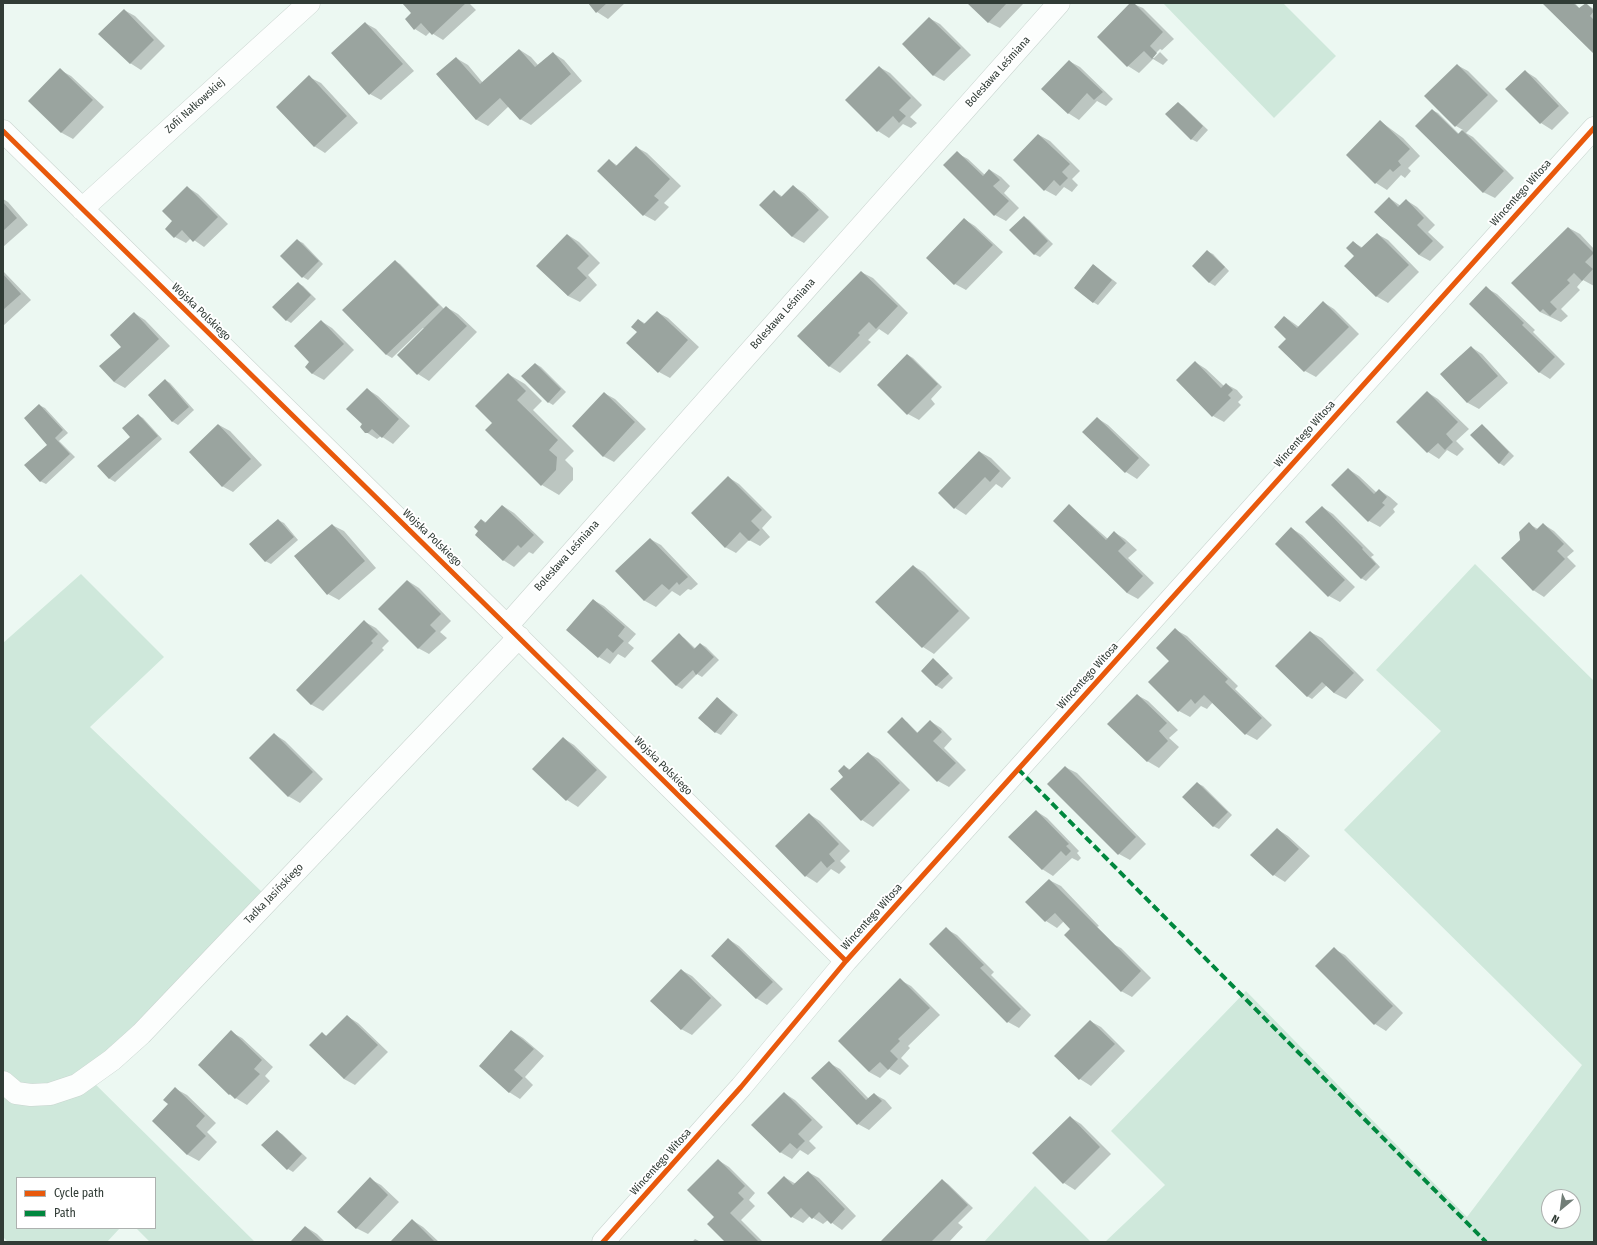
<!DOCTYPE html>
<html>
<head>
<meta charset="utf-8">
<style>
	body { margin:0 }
	#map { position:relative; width:1597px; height:1245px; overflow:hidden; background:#ecf8f2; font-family:"Fira Sans Condensed",sans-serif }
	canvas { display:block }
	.frame { position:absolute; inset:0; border:4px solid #313c36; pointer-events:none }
	.legend { position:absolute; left:16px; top:1177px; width:140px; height:52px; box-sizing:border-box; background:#fff; border:1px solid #adb1af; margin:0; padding:5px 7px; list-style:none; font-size:12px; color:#313c36 }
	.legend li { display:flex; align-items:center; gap:8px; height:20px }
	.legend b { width:20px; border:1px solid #adb1af }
	.north { position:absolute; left:1541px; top:1189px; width:40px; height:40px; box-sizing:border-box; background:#fff; border:1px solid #adb1af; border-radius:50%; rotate:209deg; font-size:11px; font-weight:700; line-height:16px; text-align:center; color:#313c36 }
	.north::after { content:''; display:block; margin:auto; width:14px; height:18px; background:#727e78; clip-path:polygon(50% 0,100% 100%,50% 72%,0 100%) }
</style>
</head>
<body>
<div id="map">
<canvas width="1597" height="1245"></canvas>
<div class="frame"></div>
<ul class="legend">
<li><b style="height:5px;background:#e8590c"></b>Cycle path</li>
<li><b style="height:5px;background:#00873e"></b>Path</li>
</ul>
<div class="north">N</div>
</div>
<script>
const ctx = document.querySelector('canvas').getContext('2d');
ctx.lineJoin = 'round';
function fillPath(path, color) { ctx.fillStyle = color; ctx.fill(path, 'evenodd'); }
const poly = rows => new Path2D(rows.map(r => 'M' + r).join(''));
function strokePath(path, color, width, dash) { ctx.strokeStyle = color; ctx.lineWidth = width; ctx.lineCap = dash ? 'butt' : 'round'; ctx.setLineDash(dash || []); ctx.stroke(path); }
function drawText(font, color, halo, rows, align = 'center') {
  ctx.font = font + ' "Fira Sans Condensed",sans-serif'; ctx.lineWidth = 4; ctx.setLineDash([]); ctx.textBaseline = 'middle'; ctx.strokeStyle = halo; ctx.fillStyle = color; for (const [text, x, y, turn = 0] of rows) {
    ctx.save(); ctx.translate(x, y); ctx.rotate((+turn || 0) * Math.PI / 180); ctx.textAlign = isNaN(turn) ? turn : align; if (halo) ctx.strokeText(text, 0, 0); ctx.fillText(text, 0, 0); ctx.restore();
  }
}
fillPath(poly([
	[1163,3,1283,3,1336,56,1274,118],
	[1475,564,1594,681,1594,1242,1105,1242,1165,1185,1111,1131,1246,991,1467,1217,1582,1065,1344,830,1441,731,1376,670],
	[1549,1197,1573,1197,1573,1221,1549,1221],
	[81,574,164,657,90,727,262,892,86,1075,255,1242,150,1242,136,1228,155,1228,155,1178,17,1178,17,1228,120,1228,107,1242,8,1242,3,1237,3,643],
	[1035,1186,1091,1242,984,1242]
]), '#cfe8db');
fillPath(poly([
	[404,3,469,3,476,10,443,40,430,32,426,36,415,29,413,13],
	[589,3,625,3,608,19,597,12],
	[969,3,1022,3,1023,4,1000,28,988,22],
	[1131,3,1143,8,1174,39,1160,52,1168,60,1163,65,1153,59,1139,73,1128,66,1099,37],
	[1160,49,1162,50,1154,58,1151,58],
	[1543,3,1575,3,1580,9,1586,4,1594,9,1594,53],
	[124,10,135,16,165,46,141,70,130,63],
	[929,18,940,24,971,55,944,81,933,75],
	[365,23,376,29,414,71,381,100,370,94],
	[520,50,531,57,538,65,553,53,564,60,582,81,531,125,520,119,509,106,488,126,477,120,438,74,456,58,468,65,483,83],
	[1069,61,1080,67,1113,99,1106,106,1097,101,1079,120,1068,113],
	[1457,65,1468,71,1498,101,1466,133,1473,137,1514,178,1495,198,1483,192,1432,110,1438,113,1459,134,1463,130,1456,126],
	[879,67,890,73,922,105,910,117,917,123,911,128,903,124,889,138,878,131,846,100],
	[60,70,71,76,104,107,73,139,62,133,29,101],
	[1525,71,1536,78,1569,113,1552,130,1541,123],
	[309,77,321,83,358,123,325,153,314,146],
	[1178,103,1183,106,1208,130,1197,142,1191,139],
	[1380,121,1403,138,1420,156,1408,168,1411,171,1405,178,1401,175,1387,190,1376,183],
	[1039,135,1050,141,1080,171,1072,179,1078,185,1072,192,1064,187,1056,196,1045,190],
	[636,147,647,153,681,186,664,203,669,207,655,221,644,215,609,160,618,166],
	[957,153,968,159,985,175,990,170,1001,177,1010,186,1004,193,1019,208,1006,221,995,215],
	[793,186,804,193,829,217,804,243,793,237,761,205,774,191,783,197],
	[187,187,198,194,228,224,204,247,191,238,186,243,175,237,174,221],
	[1389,198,1401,206,1406,200,1417,207,1435,225,1428,232,1444,247,1430,261,1419,255],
	[3,199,8,202,28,225,3,247],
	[1024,217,1029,220,1053,244,1040,257,1034,254],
	[964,219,975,226,1003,252,966,290,955,284],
	[1569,228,1580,234,1594,249,1594,286,1583,280,1577,287,1580,290,1561,309,1568,316,1561,322,1540,312],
	[1377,234,1388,240,1419,272,1388,303,1376,296,1355,256,1353,242,1363,248],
	[568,235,579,242,600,263,588,275,597,285,580,302,568,296,538,266],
	[297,240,303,243,323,264,308,280,303,277],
	[1207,251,1213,254,1229,271,1215,286,1210,283,1193,266],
	[395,261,400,264,444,309,446,307,458,314,477,332,429,381,418,374,399,355,425,329,423,328,392,358,387,355,344,310],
	[1094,265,1117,283,1098,305,1093,302],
	[3,271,31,300,3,326],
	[861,272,873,278,908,313,888,335,879,329,868,340,871,342,840,373,829,366],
	[298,283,303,286,316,299,291,323,286,320],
	[1486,288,1497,294,1535,330,1533,332,1565,364,1550,379,1539,372],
	[1323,302,1334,309,1359,334,1316,377,1305,371,1287,339,1285,317,1299,327],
	[657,312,668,318,699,347,670,378,659,372,638,332,639,320,646,324],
	[134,313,145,320,170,346,125,388,114,382,122,347],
	[321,321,332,328,354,350,324,380,313,374,306,367,311,362],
	[1471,347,1482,354,1508,383,1479,409,1468,403,1442,374],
	[908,355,913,358,942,387,931,399,935,404,919,420,908,414],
	[1195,362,1206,369,1224,386,1226,384,1237,390,1243,397,1238,402,1241,405,1224,422,1213,416],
	[536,364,541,367,566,392,553,405,548,402],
	[508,374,525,384,542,401,533,410,574,451,565,460,573,468,573,480,559,495,542,485,487,430,493,423],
	[165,380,170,383,194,410,178,425,173,422,149,395],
	[367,389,378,396,410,426,393,444,381,436,377,439,366,432,363,424],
	[1427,392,1438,399,1469,429,1456,441,1464,449,1457,456,1447,450,1439,459,1428,452],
	[604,393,615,399,646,429,614,462,603,456],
	[39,405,45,408,68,433,59,441,75,457,46,484,40,481,49,445],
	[138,415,143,418,162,439,115,482,110,479,99,466,131,437],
	[1097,418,1108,425,1150,465,1137,479,1126,472],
	[219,425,230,431,262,465,233,492,222,486],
	[1482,426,1487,429,1514,456,1504,466,1499,463],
	[980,452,991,458,1011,478,1002,488,996,484,966,515,955,508],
	[1348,469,1359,476,1377,493,1379,490,1390,497,1398,504,1393,509,1395,512,1380,527,1369,521],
	[728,477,739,484,772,517,762,528,770,537,760,546,749,540,736,553,725,547],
	[503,506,514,513,544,542,533,554,529,552,514,567,503,560,479,531,482,520,487,523],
	[1070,506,1108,539,1114,532,1125,539,1137,550,1128,558,1154,583,1138,599,1127,593],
	[1322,507,1333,514,1374,555,1371,557,1380,567,1366,581,1361,578],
	[278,520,284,523,298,540,271,564,265,561],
	[1529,524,1538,529,1543,524,1554,531,1574,551,1567,557,1576,566,1544,597,1533,590,1521,540],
	[332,525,344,531,376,568,339,600,328,594],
	[1291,528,1302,535,1355,587,1340,602,1329,596],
	[650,539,661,545,698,584,691,590,688,589,680,596,672,591,656,607,645,601,617,571],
	[913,566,924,572,970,618,934,654,923,647,877,602],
	[408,581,419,588,451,621,440,632,447,638,429,654,418,648],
	[593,600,604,606,636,634,628,643,634,648,625,658,618,654,610,664,599,657,567,630],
	[365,622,376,628,389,641,382,648,384,650,323,711,312,705,297,690],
	[1176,630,1187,636,1238,686,1235,689,1272,725,1257,740,1246,734,1213,702,1207,709,1201,706,1190,717,1179,711,1171,661],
	[1310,632,1322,638,1364,680,1346,699,1334,693,1327,685,1312,699,1307,696],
	[679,635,684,638,696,649,701,644,706,647,719,660,702,677,697,674,682,689,677,686,652,661],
	[933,660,938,663,953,678,942,689,937,686,922,671],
	[1137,695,1148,701,1178,730,1169,738,1179,747,1159,768,1147,761],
	[718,698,738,715,721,735,715,732],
	[902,719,907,722,918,733,930,721,941,728,952,739,944,748,966,770,949,787,938,781],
	[274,734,285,741,323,779,300,803,288,796],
	[563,738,574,745,607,777,578,807,567,800,533,769],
	[868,753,879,759,910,790,873,827,862,820,831,789,844,777,844,766,851,770],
	[1065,767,1077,773,1146,844,1130,860,1119,854],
	[1197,783,1203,786,1232,815,1219,829,1213,826],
	[1036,811,1047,818,1079,851,1077,853,1081,858,1078,861,1072,858,1053,876,1042,869],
	[809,814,820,821,850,851,840,861,846,867,839,874,831,869,817,883,806,876,776,846],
	[1277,829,1288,836,1310,856,1285,882,1274,875,1252,855],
	[1049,880,1061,886,1099,926,1097,927,1115,945,1121,948,1151,978,1132,997,1121,991,1064,921,1057,928,1046,921],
	[946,929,957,935,994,972,991,975,1031,1015,1019,1028,1008,1022],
	[728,939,739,946,783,989,767,1005,756,998],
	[1334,949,1345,955,1403,1013,1386,1031,1375,1024],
	[681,970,692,976,722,1005,692,1035,681,1029],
	[900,980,911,986,940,1015,908,1046,910,1048,901,1058,909,1066,900,1075,889,1069,880,1078,869,1072],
	[347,1016,358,1023,388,1052,355,1085,344,1079,322,1034,327,1036],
	[1090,1021,1101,1027,1125,1051,1091,1086,1080,1079,1055,1056],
	[512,1031,523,1038,544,1056,525,1077,533,1085,520,1099,509,1092],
	[231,1032,242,1038,273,1067,265,1076,270,1081,247,1105,229,1094],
	[829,1063,840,1069,869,1099,874,1094,885,1100,892,1108,869,1130,858,1124],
	[176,1089,187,1095,216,1123,207,1132,217,1142,199,1161,188,1155,153,1121,170,1104],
	[784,1093,795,1100,823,1127,809,1141,816,1148,808,1155,800,1150,792,1159,780,1152],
	[1070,1117,1081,1124,1111,1154,1075,1190,1064,1183,1034,1153],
	[277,1131,282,1134,307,1158,293,1172,288,1169],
	[718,1160,729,1167,755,1193,749,1200,755,1206,741,1220,763,1242,727,1242,715,1217],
	[808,1172,819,1178,856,1216,842,1230,828,1220,823,1224,810,1216,803,1223,792,1217,784,1177,796,1184],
	[370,1179,381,1185,399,1202,368,1234,356,1228],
	[942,1180,948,1184,973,1208,958,1223,963,1227,949,1242,881,1242],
	[412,1220,423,1227,439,1242,391,1242],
	[306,1227,317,1234,325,1242,291,1242],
	[695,1239,701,1242,692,1242]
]), '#0003');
fillPath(poly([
	[402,3,466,3,432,35,421,23,414,30,405,19,411,13],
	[588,3,607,3,596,13],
	[967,3,1007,3,988,23],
	[1130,3,1134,3,1163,32,1150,46,1157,53,1152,59,1144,51,1127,67,1097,37],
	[1542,3,1573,3,1579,8,1586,3,1594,11,1590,16,1594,20,1594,54],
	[124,9,154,40,130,64,98,34],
	[929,17,961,48,933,76,902,44],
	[365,22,403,64,369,95,331,53],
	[519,49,535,67,553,52,571,74,520,120,500,98,476,120,436,74,456,57,480,84],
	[1069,60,1103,92,1094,100,1087,93,1068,114,1041,89],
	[1457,64,1488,95,1455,127,1424,96],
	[879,66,911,98,899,110,906,116,899,123,893,116,877,132,845,100],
	[60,68,93,100,61,133,28,101],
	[1525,70,1559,106,1540,124,1505,89],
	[309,75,347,116,314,147,276,107],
	[1178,102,1203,126,1191,140,1165,114],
	[1432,109,1458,134,1462,130,1504,171,1483,193,1415,126],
	[1380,120,1410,149,1398,161,1401,165,1393,172,1390,169,1375,184,1346,155],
	[1038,134,1070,164,1062,172,1068,178,1060,186,1054,180,1044,191,1013,160],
	[636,146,670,179,654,196,659,200,643,216,597,171,609,159,616,166],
	[957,151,983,176,989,169,1000,180,993,186,1009,201,994,216,943,165],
	[793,185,819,210,792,237,759,205,774,190,781,197],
	[187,186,218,217,193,242,182,230,174,238,165,229,172,221,162,211],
	[1389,197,1398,207,1406,199,1424,218,1417,225,1433,241,1419,255,1374,212],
	[3,202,17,218,3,231],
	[1024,216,1048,241,1034,255,1009,230],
	[964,218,993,245,954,285,926,258],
	[1568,227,1594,253,1585,262,1593,269,1582,281,1574,273,1567,280,1570,283,1550,302,1557,309,1550,316,1543,309,1540,312,1511,283],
	[1377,233,1409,265,1376,297,1344,266,1354,256,1346,248,1353,241,1361,248],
	[567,234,589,256,577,268,587,278,568,296,536,266],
	[297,239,319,261,302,278,280,256],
	[1207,250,1225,267,1209,283,1192,266],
	[395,260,439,305,386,355,342,310],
	[1093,264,1112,280,1093,303,1074,288],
	[861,271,898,306,876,329,869,322,858,333,860,335,829,367,797,336],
	[3,274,21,294,3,310],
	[298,282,311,295,286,321,272,307],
	[1486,286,1524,323,1522,325,1555,357,1539,373,1469,304],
	[1323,301,1349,327,1304,372,1278,347,1286,339,1274,327,1284,316,1297,328],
	[446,306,467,326,417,375,397,355],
	[657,311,688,340,658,373,626,343,637,332,631,327,638,319,644,324],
	[134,312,159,339,114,382,99,366,121,347,110,335],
	[321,320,344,344,312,374,305,367,309,362,294,346],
	[1471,346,1498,376,1467,403,1440,374],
	[907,354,938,384,907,415,877,385],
	[1195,361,1221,388,1226,383,1233,390,1228,395,1231,398,1212,417,1176,380],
	[535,363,561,389,548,403,521,376],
	[508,373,526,391,517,400,558,440,549,450,557,457,556,470,541,486,485,430,492,423,475,406],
	[165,379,189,407,172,422,148,395],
	[367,388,399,419,382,438,372,429,368,433,365,433,360,427,362,424,346,409],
	[1427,391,1458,422,1446,434,1453,442,1445,450,1438,443,1427,453,1396,422],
	[604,392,635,422,603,457,572,426],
	[39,404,63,430,55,438,70,454,40,482,24,465,47,445,24,418],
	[138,414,158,436,109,479,97,466,130,437,122,428],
	[1097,417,1139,458,1125,473,1082,432],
	[218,424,251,459,222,487,189,452],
	[1482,424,1509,452,1499,464,1470,435],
	[979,451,1000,471,990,482,985,477,954,509,938,493],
	[1348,468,1374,494,1379,489,1387,497,1382,503,1385,505,1368,522,1331,485],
	[728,476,762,510,751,521,760,530,749,541,740,532,725,548,691,513],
	[1069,504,1106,540,1114,531,1126,543,1118,551,1143,576,1127,593,1053,521],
	[502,505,534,535,521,548,518,545,503,561,475,535,478,531,474,527,481,519,485,523],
	[1322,506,1363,548,1362,549,1376,564,1361,579,1305,522],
	[278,519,294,537,265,562,249,544],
	[1529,522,1536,530,1543,523,1564,544,1557,551,1565,559,1533,591,1501,558,1520,540,1519,532],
	[332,524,365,561,327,595,294,556],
	[1291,527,1345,580,1328,597,1275,544],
	[650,538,688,577,679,585,677,582,669,590,662,584,644,601,615,571],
	[913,565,959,611,922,648,875,602],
	[407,580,441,614,430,625,436,631,418,649,378,609],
	[593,599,625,627,618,636,624,641,613,653,607,648,598,658,566,630],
	[364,620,378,634,371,641,373,643,311,705,296,690],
	[1175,628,1228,679,1225,682,1262,718,1245,735,1204,695,1195,704,1191,699,1178,712,1148,682,1169,661,1156,648],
	[1310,631,1354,673,1334,693,1322,682,1307,697,1275,666],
	[679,633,694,649,700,643,714,657,696,675,693,670,676,686,651,661],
	[933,658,949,674,936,686,921,671],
	[1137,694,1167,723,1159,731,1168,741,1147,762,1107,724],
	[717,697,733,712,715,733,698,718],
	[902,717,917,733,930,720,942,732,933,741,956,763,937,782,887,732],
	[274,733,313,772,288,797,249,758],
	[563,737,597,770,566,801,532,769],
	[868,752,900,783,861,821,830,789,843,777,838,771,844,765,849,770],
	[1065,766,1136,837,1118,855,1047,784],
	[1197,782,1228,812,1213,827,1182,797],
	[1036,810,1069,844,1066,846,1071,851,1066,856,1061,851,1042,870,1008,837],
	[809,813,839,844,829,854,835,861,827,868,821,861,805,877,775,846],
	[1277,828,1299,849,1273,876,1250,855],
	[1049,879,1141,971,1121,992,1064,935,1070,929,1055,913,1045,922,1025,902],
	[946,927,984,965,980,968,1021,1009,1007,1023,929,944],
	[728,938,773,982,756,999,711,956],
	[1334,947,1393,1006,1374,1025,1315,966],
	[681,969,711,998,681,1030,650,1001],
	[900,978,930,1008,898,1039,900,1041,890,1051,898,1059,888,1070,880,1062,869,1072,838,1041],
	[347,1015,378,1045,344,1079,309,1045,322,1032,326,1036],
	[1090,1020,1115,1044,1079,1080,1054,1056],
	[231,1030,262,1060,254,1069,260,1074,235,1099,230,1094,229,1095,198,1065],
	[511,1030,534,1049,514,1070,523,1078,509,1093,479,1066],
	[829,1061,866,1100,874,1093,882,1101,857,1125,811,1078],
	[175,1087,205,1116,196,1126,206,1136,187,1155,152,1121,168,1104,163,1100],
	[784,1092,812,1120,798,1134,805,1141,797,1149,790,1143,780,1153,751,1125],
	[1070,1116,1100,1147,1063,1184,1032,1153],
	[277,1130,302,1154,287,1170,261,1145],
	[718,1159,745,1186,738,1193,744,1199,730,1213,759,1242,725,1242,707,1224,714,1217,687,1190],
	[808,1171,845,1209,831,1224,819,1212,812,1219,801,1208,791,1218,767,1193,784,1176,793,1185],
	[370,1177,388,1195,356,1229,337,1212],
	[942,1179,968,1205,931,1242,880,1242],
	[412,1219,435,1242,390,1242],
	[305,1226,322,1242,290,1242]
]), '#9aa49f');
const street = poly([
	[3,131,507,626,846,961],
	[82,209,309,3],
	[507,626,1059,3],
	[3,1082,16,1093,31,1095,50,1094,77,1085,112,1060,141,1034,519,637],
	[603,1242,741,1087,846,961,1594,128]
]);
strokePath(street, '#cad5d0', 23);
strokePath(street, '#fcfefd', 22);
strokePath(poly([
	[1018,769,1486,1242]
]), '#00873e', 4, [8, 4]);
strokePath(poly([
	[3,131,507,626,846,961],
	[603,1242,741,1087,846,961,1594,128]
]), '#e8590c', 5);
drawText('11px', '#313c36', '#fff', [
	["Bolesława Leśmiana",998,72,-48],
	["Zofii Nałkowskiej",195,106,-42],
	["Wincentego Witosa",1521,193,-48],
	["Wojska Polskiego",201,312,44],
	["Bolesława Leśmiana",783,314,-48],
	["Wincentego Witosa",1305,434,-48],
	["Wojska Polskiego",432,538,44],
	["Bolesława Leśmiana",567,556,-48],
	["Wincentego Witosa",1088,676,-48],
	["Wojska Polskiego",663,766,45],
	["Tadka Jasińskiego",274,894,-46],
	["Wincentego Witosa",872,917,-48],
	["Wincentego Witosa",661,1162,-48]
]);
</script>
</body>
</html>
